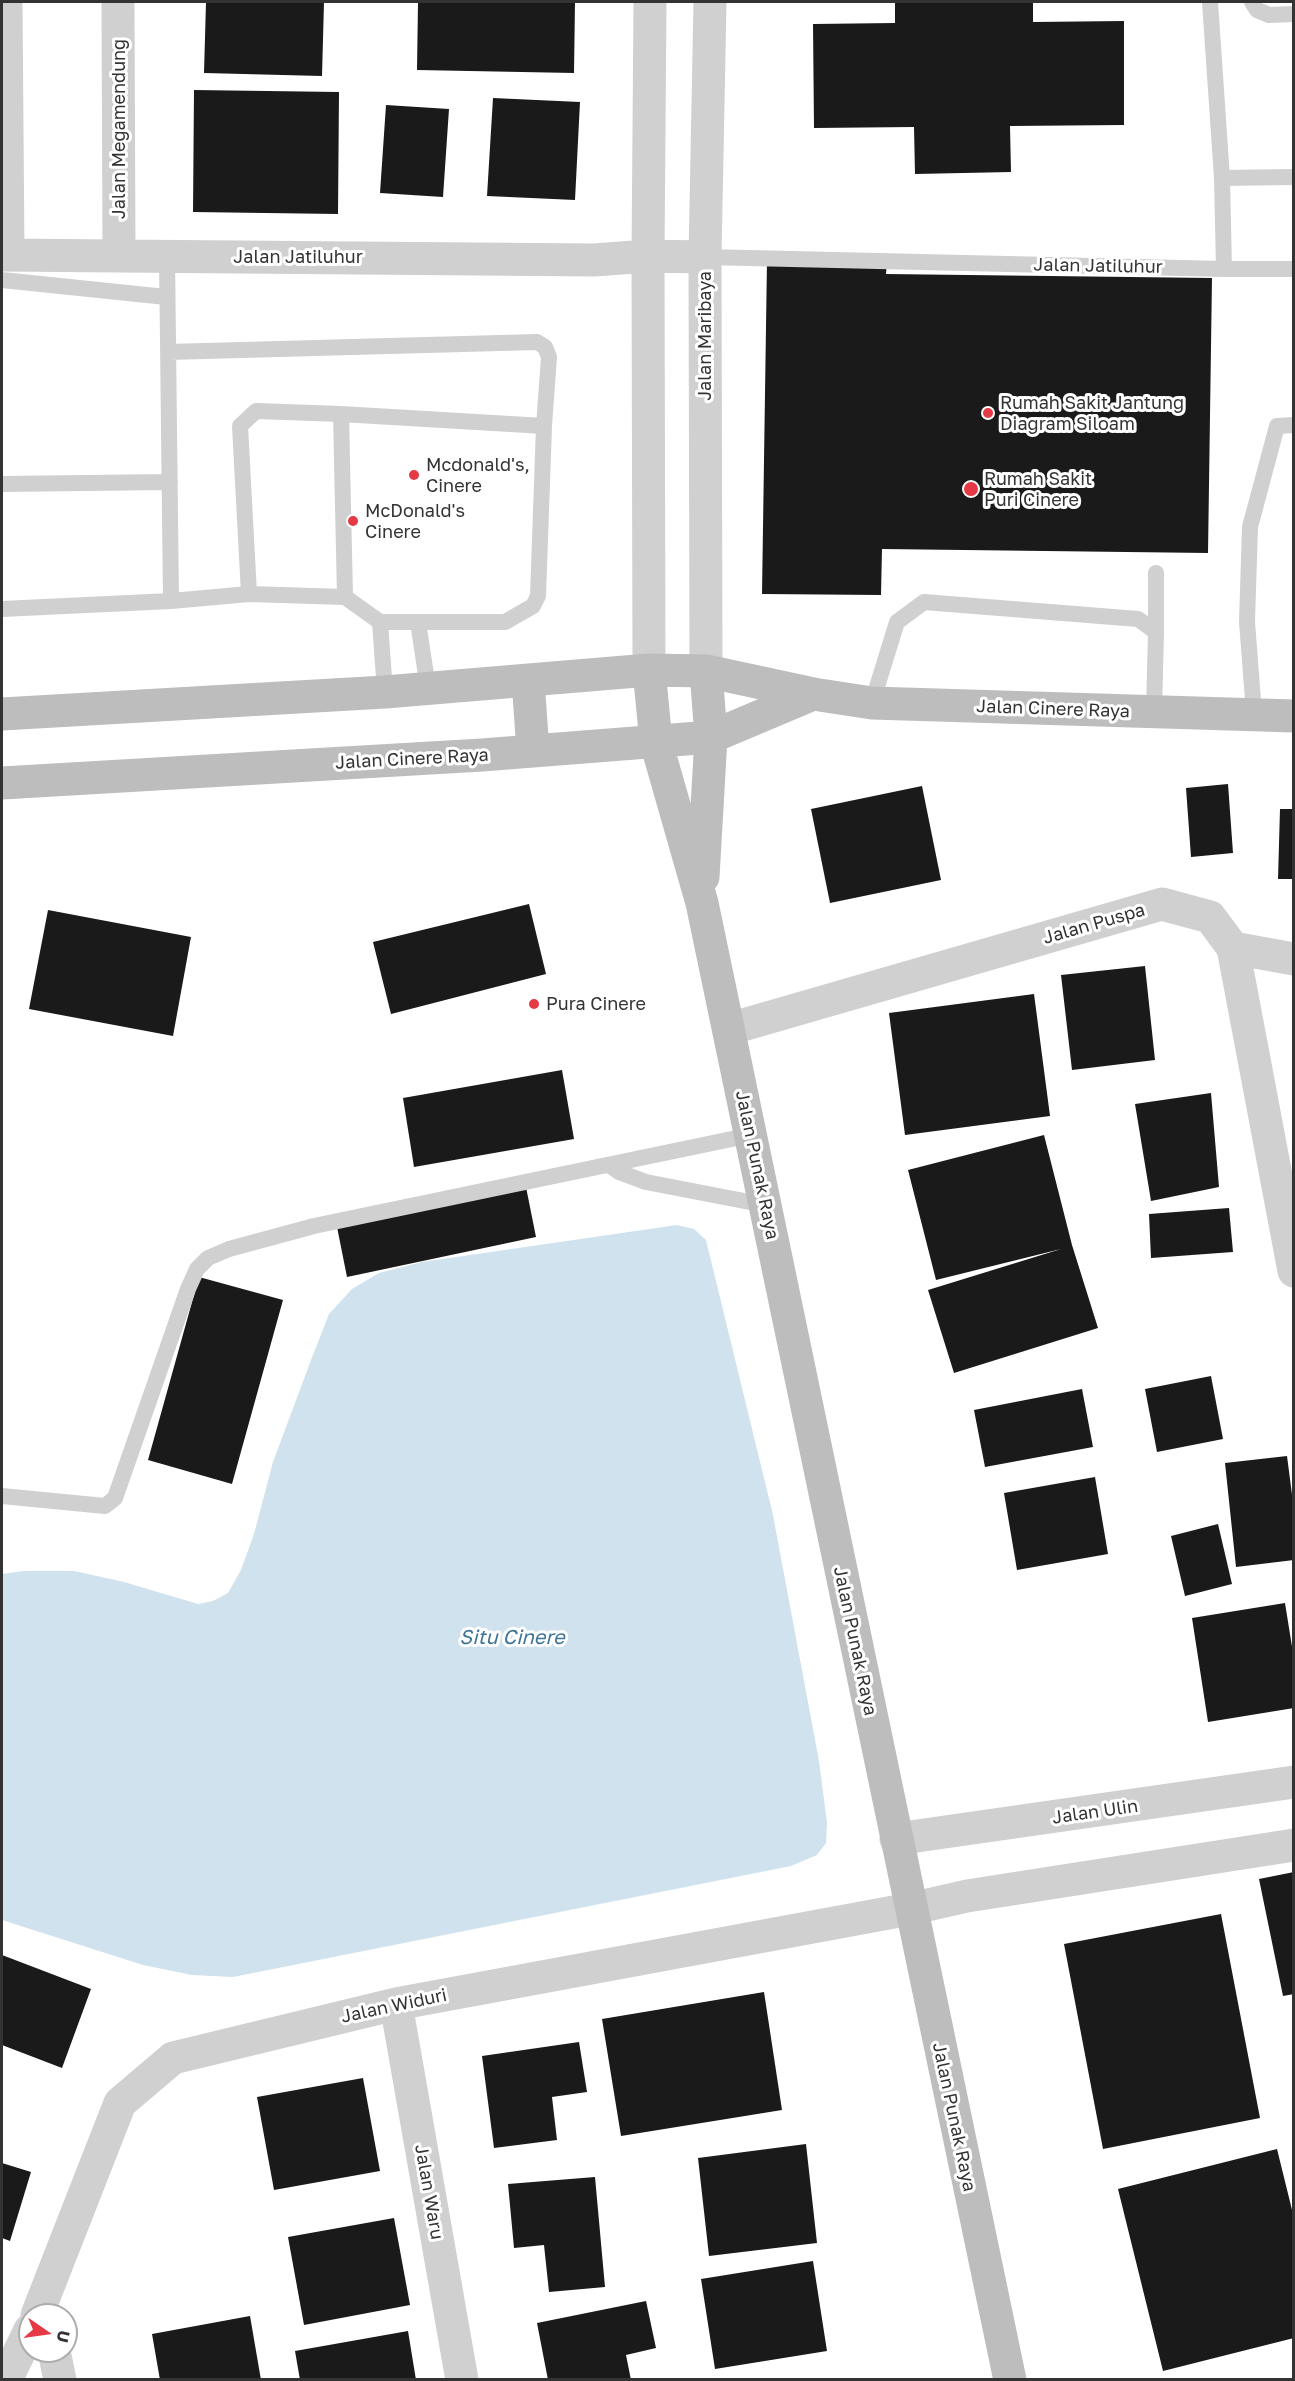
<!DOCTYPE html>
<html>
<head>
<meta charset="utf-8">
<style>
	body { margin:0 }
	#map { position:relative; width:1295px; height:2381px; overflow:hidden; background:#fff; font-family:"Golos Text",sans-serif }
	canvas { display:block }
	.frame { position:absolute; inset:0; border:3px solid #333; pointer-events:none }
	.north { position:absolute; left:18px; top:2303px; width:60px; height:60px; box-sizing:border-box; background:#fff; border:2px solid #adadad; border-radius:50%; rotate:103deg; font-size:16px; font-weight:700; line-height:24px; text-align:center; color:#333 }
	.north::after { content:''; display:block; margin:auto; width:21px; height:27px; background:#e63946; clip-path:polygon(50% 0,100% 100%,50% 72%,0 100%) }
</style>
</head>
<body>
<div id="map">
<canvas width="1295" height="2381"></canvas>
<div class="frame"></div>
<div class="north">U</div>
</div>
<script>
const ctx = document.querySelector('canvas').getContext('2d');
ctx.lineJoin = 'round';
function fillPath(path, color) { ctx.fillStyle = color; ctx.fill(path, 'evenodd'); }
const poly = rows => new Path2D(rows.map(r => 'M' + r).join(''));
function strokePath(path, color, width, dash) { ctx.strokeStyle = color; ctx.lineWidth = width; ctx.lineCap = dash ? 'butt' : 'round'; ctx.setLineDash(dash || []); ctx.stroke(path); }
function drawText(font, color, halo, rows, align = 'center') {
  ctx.font = font + ' "Golos Text",sans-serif'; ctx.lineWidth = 6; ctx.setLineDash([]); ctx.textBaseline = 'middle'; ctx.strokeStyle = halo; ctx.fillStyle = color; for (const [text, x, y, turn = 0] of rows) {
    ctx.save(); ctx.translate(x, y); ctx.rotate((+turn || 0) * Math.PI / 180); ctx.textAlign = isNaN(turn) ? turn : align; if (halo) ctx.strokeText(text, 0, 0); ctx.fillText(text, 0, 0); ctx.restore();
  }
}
fillPath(poly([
	[677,1225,694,1229,706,1240,773,1515,819,1761,827,1823,826,1843,817,1855,791,1866,233,1977,192,1975,143,1965,2,1920,2,1574,24,1571,74,1571,124,1582,198,1604,213,1601,228,1593,241,1570,254,1534,273,1462,311,1360,329,1314,352,1289,379,1273,422,1262]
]), '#cfe2ee');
fillPath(poly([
	[206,2,324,2,322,76,204,73],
	[418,2,575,2,574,73,417,70],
	[895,2,1033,2,1033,22,1124,21,1124,125,1010,126,1011,172,915,174,914,127,814,128,813,24,895,23],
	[194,90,339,92,338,214,193,212],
	[493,98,580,102,575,200,487,196],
	[386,105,449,109,443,197,380,193],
	[767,260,887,262,886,274,1212,278,1208,553,882,549,881,595,762,594],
	[1228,784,1233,853,1191,857,1186,788],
	[922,786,941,880,830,903,811,809],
	[1280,809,1294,809,1294,879,1278,879],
	[529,904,546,974,391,1014,373,942],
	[48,910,191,937,173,1036,29,1009],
	[1145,966,1155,1060,1072,1070,1061,975],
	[1034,994,1050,1116,905,1135,889,1013],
	[562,1070,574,1139,414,1167,403,1098],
	[1211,1093,1219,1187,1151,1201,1135,1104],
	[1044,1135,1072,1245,1098,1328,954,1373,928,1290,1061,1249,936,1280,908,1170],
	[525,1182,536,1237,347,1277,336,1222],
	[1229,1208,1233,1252,1151,1258,1149,1214],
	[199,1277,283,1300,232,1484,148,1460],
	[1211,1376,1223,1439,1157,1452,1145,1389],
	[1082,1389,1093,1447,985,1467,974,1410],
	[1287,1456,1294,1510,1294,1560,1236,1567,1225,1463],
	[1095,1477,1108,1554,1017,1570,1004,1493],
	[1218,1524,1232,1584,1185,1596,1171,1536],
	[1285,1603,1294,1659,1294,1708,1208,1722,1192,1618],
	[1294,1872,1294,1994,1283,1996,1259,1879],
	[1221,1914,1260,2118,1103,2149,1064,1944],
	[2,1955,91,1989,62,2068,2,2045],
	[764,1992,782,2110,621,2136,602,2019],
	[579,2042,587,2092,552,2097,557,2140,494,2148,482,2056],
	[363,2078,380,2171,274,2190,257,2097],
	[806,2144,817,2243,709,2256,698,2158],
	[1277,2149,1294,2218,1294,2338,1163,2371,1118,2189],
	[2,2163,31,2172,10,2241,2,2238],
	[595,2177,605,2287,549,2292,544,2245,514,2248,508,2184],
	[394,2218,410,2305,304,2325,288,2237],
	[813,2261,827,2351,715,2369,701,2279],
	[646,2301,656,2348,626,2355,631,2380,548,2380,537,2323],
	[250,2316,261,2380,160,2380,152,2334],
	[408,2331,416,2380,300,2380,295,2351]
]), '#1a1a1a');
strokePath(poly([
	[1252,2,1257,10,1269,15,1294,14],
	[1222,178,1294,177],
	[167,256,171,601],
	[705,257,1224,269,1222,178,1210,2],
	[1224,269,1294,269],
	[2,280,166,297],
	[341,414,345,597],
	[2,484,170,482],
	[1156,573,1156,632],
	[249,594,240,426,256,411,341,414,544,426],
	[2,609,171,601,249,594,345,597,380,622,505,622,533,606,538,596,544,426,549,357,545,347,537,342,168,352],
	[380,622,385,692],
	[418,622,428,688],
	[872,703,897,622,924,602,1138,619,1156,632,1154,712],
	[1254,713,1247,622,1250,527,1277,426,1294,425],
	[609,1165,619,1172,646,1182,765,1205],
	[2,1496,105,1506,115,1498,188,1289,197,1269,208,1258,229,1249,314,1226,751,1135]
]), '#d0d0d0', 16);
strokePath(poly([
	[6,2,8,255],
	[118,2,119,256],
	[2,255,594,260,648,256,705,257],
	[649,670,648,256,650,2],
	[706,671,705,257,710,2],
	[1233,948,1294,959],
	[729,1029,1162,904,1210,917,1233,948,1294,1271],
	[896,1839,1294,1782],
	[396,2004,462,2380],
	[37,2315,120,2103,173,2058,396,2004,910,1909,967,1896,1294,1845],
	[54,2351,60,2380],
	[6,2380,30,2330]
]), '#d0d0d0', 33);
strokePath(poly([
	[649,670,656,742,702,903,1010,2380],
	[528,680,533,751],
	[2,714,385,692,649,670,706,671,813,694,872,703,1294,716],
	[2,783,482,755,711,737,813,694],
	[703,877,711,737,706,671]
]), '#bdbdbd', 33);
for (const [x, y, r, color] of [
	[988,413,6,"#e63946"],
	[414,475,6,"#e63946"],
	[971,489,8,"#e63946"],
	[353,521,6,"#e63946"],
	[534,1004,6,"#e63946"]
]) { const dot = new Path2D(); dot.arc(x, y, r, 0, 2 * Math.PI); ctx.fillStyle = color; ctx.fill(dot); strokePath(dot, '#fff', 2); }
drawText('18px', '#333', '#fff', [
	["Jalan Megamendung",119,129,-90],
	["Jalan Jatiluhur",298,257],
	["Jalan Jatiluhur",1098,266,1],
	["Jalan Maribaya",705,336,-90],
	["Jalan Cinere Raya",1053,709,2],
	["Jalan Cinere Raya",412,759,-3],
	["Jalan Puspa",1094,924,-16],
	["Jalan Punak Raya",757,1165,78],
	["Jalan Punak Raya",855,1641,78],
	["Jalan Ulin",1095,1812,-8],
	["Jalan Widuri",394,2006,-12],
	["Jalan Punak Raya",954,2117,78],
	["Jalan Waru",429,2192,80]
]);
drawText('18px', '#333', '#fff', [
	["Rumah Sakit Jantung",1000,403],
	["Diagram Siloam",1000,424],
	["Mcdonald's,",426,465],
	["Cinere",426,486],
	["Rumah Sakit",984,479],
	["Puri Cinere",984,500],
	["McDonald's",365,511],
	["Cinere",365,532],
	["Pura Cinere",546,1004]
], 'left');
drawText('italic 20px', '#3f7597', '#fff', [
	["Situ Cinere",512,1638]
]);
</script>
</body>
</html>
